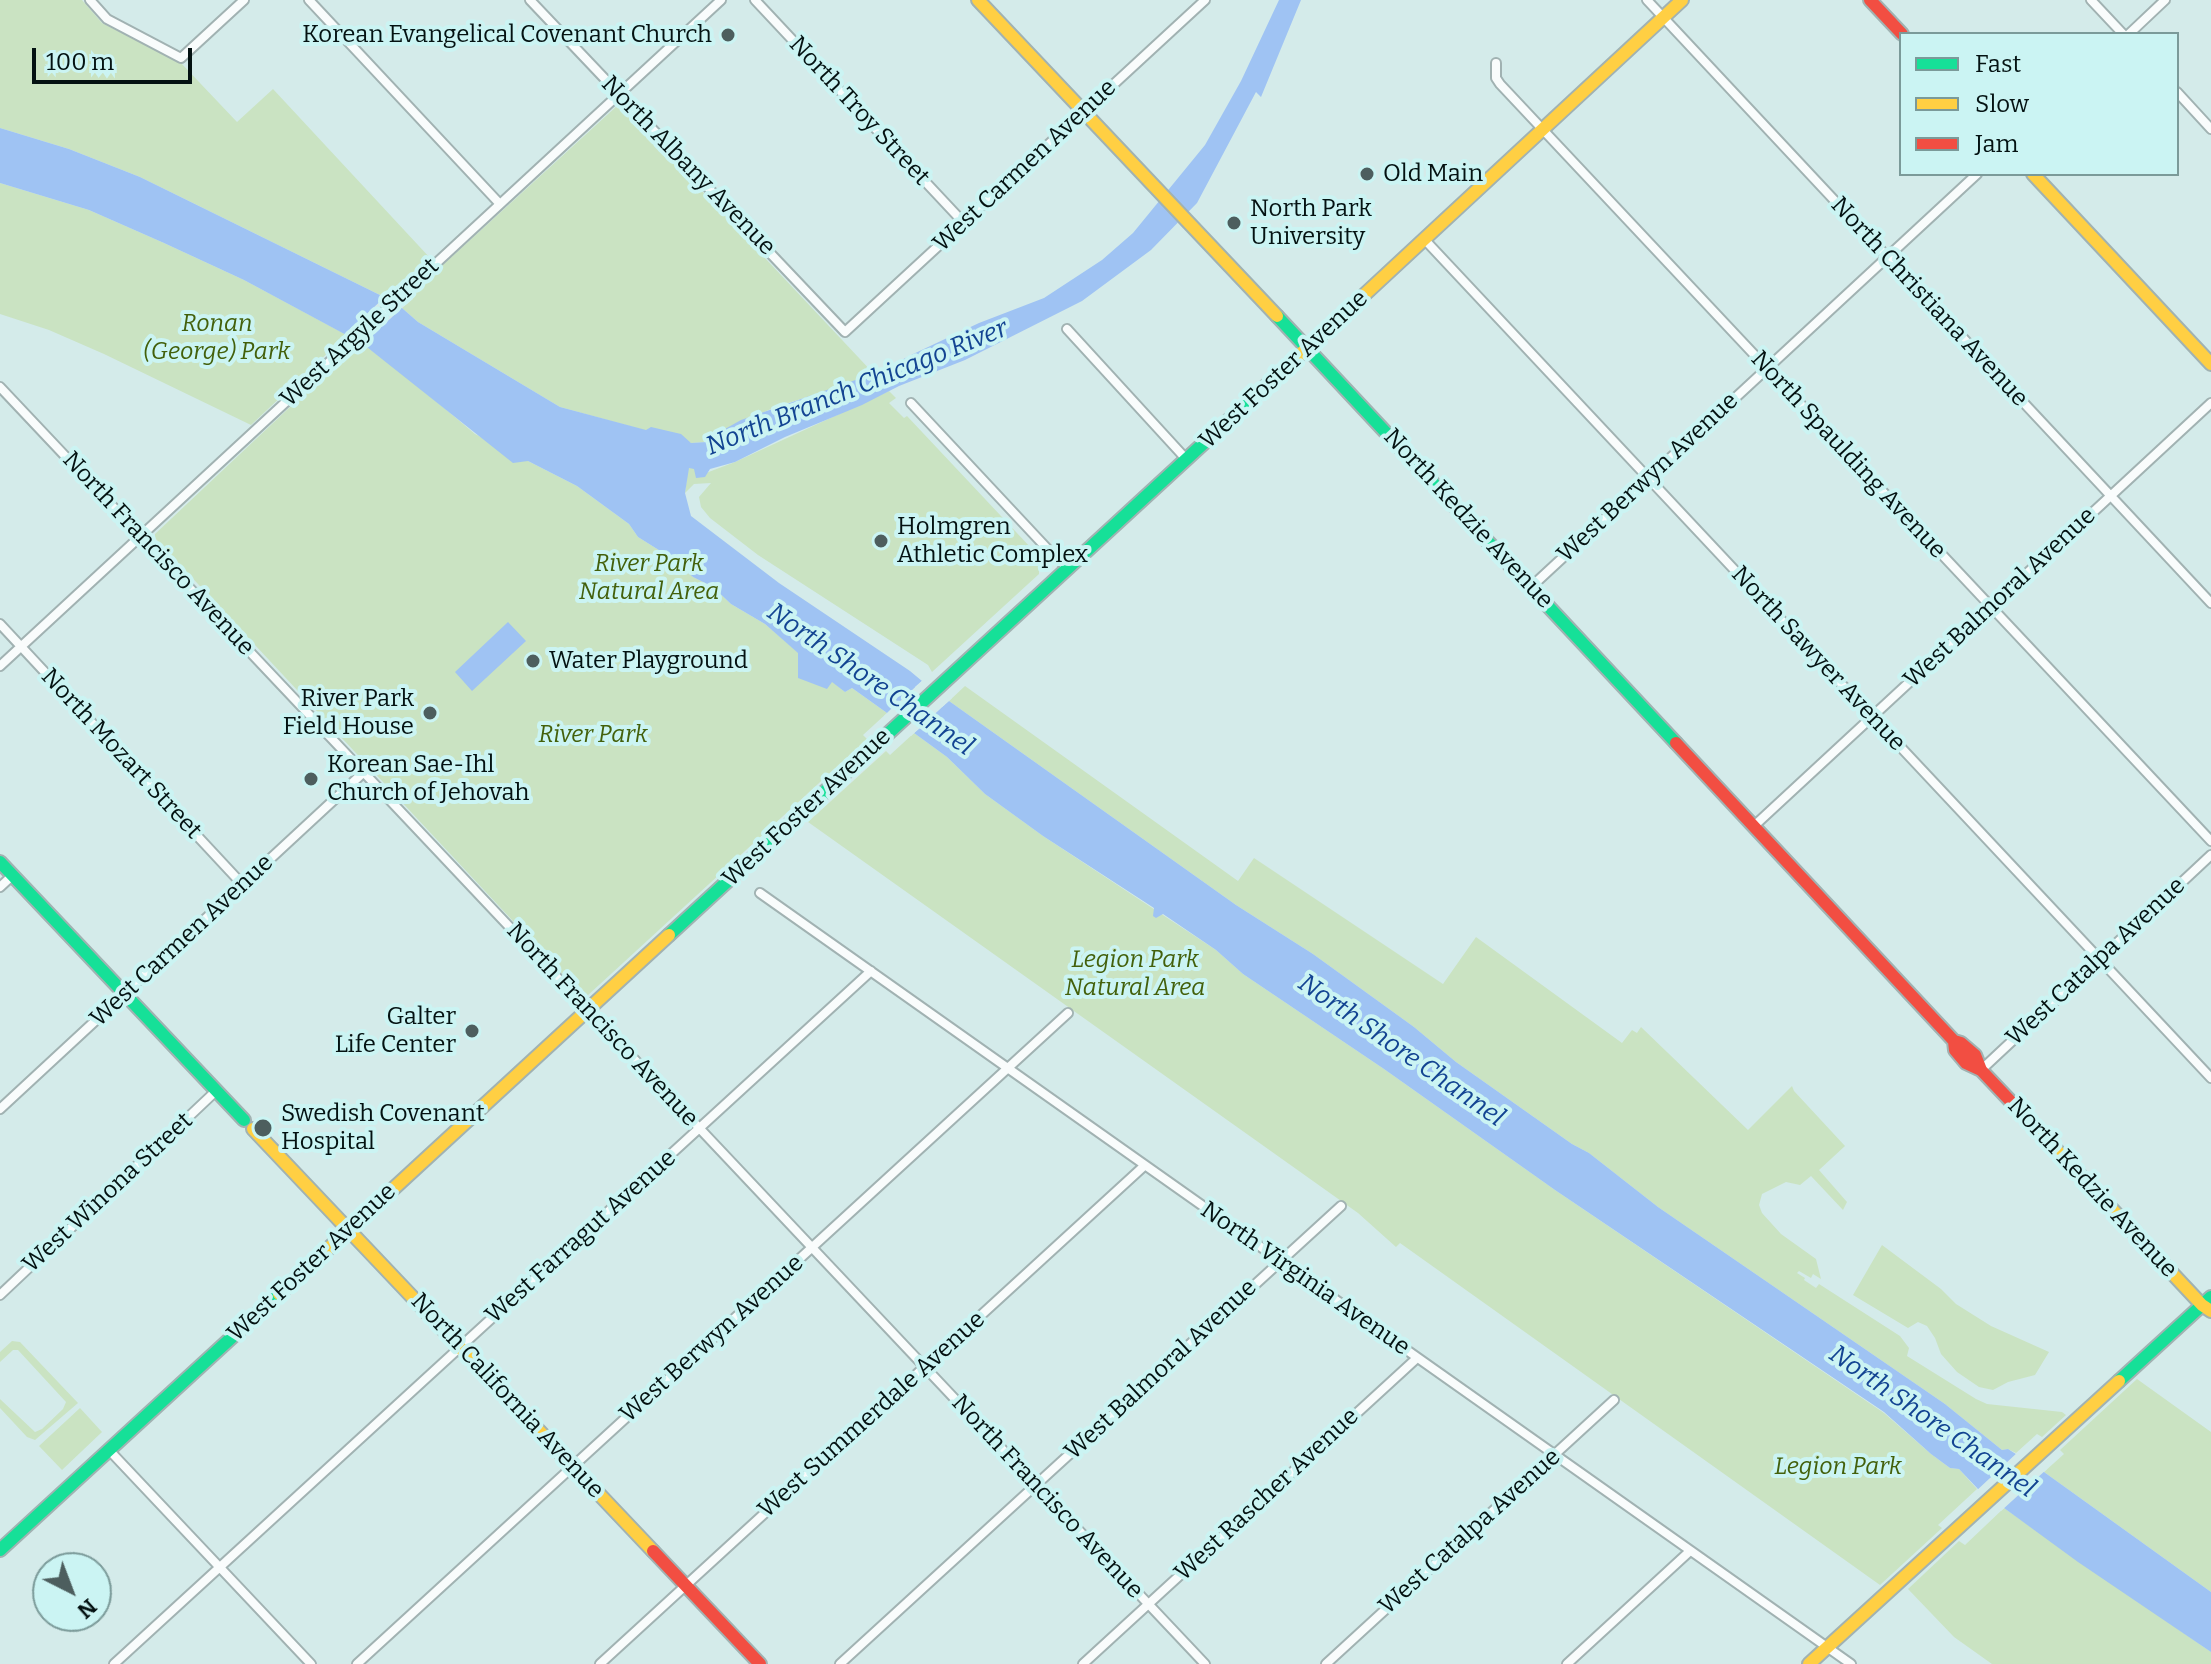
<!DOCTYPE html>
<html>
<head>
<meta charset="utf-8">
<style>
	body { margin:0 }
	#map { position:relative; width:2211px; height:1664px; overflow:hidden; background:#d4ebea; font-family:Bitter,serif }
	canvas { display:block }
	.legend { position:absolute; left:1899px; top:32px; width:280px; height:144px; box-sizing:border-box; background:#cbf4f3; border:2px solid #7b9a99; margin:0; padding:10px 14px; list-style:none; font-size:24px; color:#041212 }
	.legend li { display:flex; align-items:center; gap:16px; height:40px }
	.legend b { width:40px; border:2px solid #7b9a99 }
	.north { position:absolute; left:32px; top:1552px; width:80px; height:80px; box-sizing:border-box; background:#cbf4f3; border:2px solid #7b9a99; border-radius:50%; rotate:138deg; font-size:22px; font-weight:700; line-height:32px; text-align:center; color:#041212 }
	.north::after { content:''; display:block; margin:auto; width:28px; height:36px; background:#4d5e5e; clip-path:polygon(50% 0,100% 100%,50% 72%,0 100%) }
	.scale { position:absolute; left:32px; top:48px; width:160px; height:36px; box-sizing:border-box; border:4px solid #041212; border-top:0; padding-left:10px; font-size:24px; line-height:28px; white-space:nowrap; color:#041212; -webkit-text-stroke:6px #cbf4f3; paint-order:stroke }
</style>
</head>
<body>
<div id="map">
<canvas width="2211" height="1664"></canvas>
<ul class="legend">
<li><b style="height:10px;background:#16e098"></b>Fast</li>
<li><b style="height:10px;background:#ffcf43"></b>Slow</li>
<li><b style="height:10px;background:#f24e42"></b>Jam</li>
</ul>
<div class="north">N</div>
<div class="scale">100 m</div>
</div>
<script>
const ctx = document.querySelector('canvas').getContext('2d');
ctx.lineJoin = 'round';
function fillPath(path, color) { ctx.fillStyle = color; ctx.fill(path, 'evenodd'); }
const poly = rows => new Path2D(rows.map(r => 'M' + r).join(''));
function strokePath(path, color, width, dash) { ctx.strokeStyle = color; ctx.lineWidth = width; ctx.lineCap = dash ? 'butt' : 'round'; ctx.setLineDash(dash || []); ctx.stroke(path); }
function drawText(font, color, halo, rows, align = 'center') {
  ctx.font = font + ' Bitter,serif'; ctx.lineWidth = 8; ctx.setLineDash([]); ctx.textBaseline = 'middle'; ctx.strokeStyle = halo; ctx.fillStyle = color; for (const [text, x, y, turn = 0] of rows) {
    ctx.save(); ctx.translate(x, y); ctx.rotate((+turn || 0) * Math.PI / 180); ctx.textAlign = isNaN(turn) ? turn : align; if (halo) ctx.strokeText(text, 0, 0); ctx.fillText(text, 0, 0); ctx.restore();
  }
}
fillPath(poly([
	[0,0,82,0,102,23,181,63,237,122,273,89,431,259,402,286,399,284,384,297,140,177,69,149,0,128],
	[618,105,621,105,875,375,773,408,716,434,707,442,691,443,560,407,418,322,402,308,413,299,410,295],
	[0,183,89,210,164,243,244,280,345,334,331,347,332,349,251,425,104,354,49,330,0,314],
	[363,344,405,375,475,434,577,486,629,524,638,537,670,557,693,577,713,587,731,604,765,624,845,692,852,688,887,713,863,735,867,739,587,996,583,996,155,538,155,534,341,359,344,361],
	[889,391,896,398,889,403,904,418,907,416,1032,549,1029,553,1039,564,1039,574,932,672,928,665,758,555,710,518,701,507,699,497,711,483,694,484,685,493,688,468,691,467,706,473,735,462],
	[965,686,1238,881,1254,858,1443,984,1476,937,1622,1043,1632,1030,1637,1033,1641,1027,1748,1130,1792,1086,1794,1091,1845,1146,1819,1170,1847,1202,1843,1210,1811,1176,1800,1185,1786,1182,1762,1194,1759,1205,1762,1213,1781,1234,1816,1259,1821,1279,1813,1274,1811,1278,1799,1271,1797,1273,1805,1278,1804,1280,1816,1288,1819,1284,1900,1336,1909,1348,1907,1356,1976,1399,1987,1404,2062,1412,2066,1415,2042,1437,2037,1434,2016,1453,2008,1449,2002,1450,1945,1404,1658,1207,1589,1153,1572,1144,1456,1062,1414,1027,1313,954,1236,905,949,701],
	[914,733,947,757,985,794,1043,836,1216,950,1243,974,1384,1069,1555,1190,1884,1413,1931,1454,1950,1468,1959,1469,1977,1489,1938,1525,1942,1528,1880,1585,1400,1243,1396,1247,1358,1213,808,822,886,751,890,755],
	[1882,1245,1941,1289,1956,1304,1991,1326,2049,1352,2035,1375,2008,1382,1993,1390,1979,1387,1957,1372,1941,1354,1935,1338,1927,1326,1918,1322,1908,1328,1853,1295],
	[12,1341,20,1342,78,1403,35,1440,27,1437,0,1408,0,1399,35,1432,42,1429,63,1409,66,1402,18,1350,13,1350,0,1362,0,1352],
	[2137,1379,2211,1432,2211,1592,2044,1472,2064,1454,2060,1450],
	[80,1408,102,1432,62,1470,39,1446],
	[2004,1508,2211,1652,2211,1664,1992,1664,1954,1637,1908,1589,1959,1541,1965,1545]
]), '#cae3c2');
fillPath(poly([
	[1279,0,1301,0,1261,97,1256,92,1197,203,1151,250,1082,301,965,360,899,386,862,405,785,437,735,462,710,469,705,477,696,478,694,469,689,468,685,493,691,516,779,583,910,671,922,681,915,687,942,707,949,701,1236,905,1313,954,1414,1027,1456,1062,1572,1144,1589,1153,1658,1207,1945,1404,2002,1450,2008,1449,2044,1472,2211,1592,2211,1652,2078,1562,1978,1489,1959,1469,1950,1468,1931,1454,1884,1412,1555,1190,1384,1069,1243,974,1216,950,1163,914,1156,918,1153,916,1154,908,1043,836,985,794,947,757,914,733,920,728,892,708,887,713,852,688,845,692,832,682,827,689,798,678,798,653,765,624,731,604,713,587,693,577,670,557,638,537,629,524,577,486,528,461,513,463,363,344,244,280,164,243,89,210,0,183,0,128,69,149,140,177,384,297,402,308,418,322,560,407,646,430,651,427,681,434,691,443,707,442,716,434,741,420,864,377,875,375,909,356,979,323,1044,298,1102,260,1133,233,1205,145,1241,81],
	[508,622,526,641,472,691,455,672]
]), '#9fc3f3');
fillPath(poly([
	[387,295,405,305,360,347,342,337],
	[925,678,926,683,921,687,942,702,948,697,952,698,911,736,910,732,914,728,893,713,888,717,884,716],
	[2019,1451,2047,1469,2001,1511,1975,1492]
]), '#d4ebea');
const street = poly([
	[90,0,107,19,181,58,244,0],
	[309,0,499,203],
	[530,0,845,332,1205,0],
	[755,0,963,222],
	[1647,0,2211,603],
	[2091,0,2123,34],
	[2129,34,2165,0],
	[1496,63,1496,78,1500,84,2211,841],
	[2177,92,2211,129],
	[1425,240,2211,1078],
	[1067,329,1187,460],
	[0,387,1205,1664],
	[911,403,1055,557,1069,568],
	[1531,587,1977,174],
	[0,624,242,884],
	[0,666,721,0],
	[1754,826,2211,403],
	[0,887,13,875],
	[760,893,1851,1664],
	[1981,1070,2211,855],
	[0,1109,364,772],
	[0,1295,217,1090],
	[109,1450,311,1664],
	[114,1664,871,971],
	[357,1664,1068,1013],
	[600,1664,1144,1166],
	[840,1664,1341,1206],
	[1083,1664,1417,1358],
	[1326,1664,1614,1400],
	[1567,1664,1690,1551]
]);
const fast = poly([
	[1277,316,1676,743],
	[0,862,244,1120],
	[669,935,1280,373],
	[2119,1381,2211,1297],
	[0,1550,279,1294]
]);
const slow = poly([
	[978,0,1277,316],
	[2033,174,2211,364],
	[1280,373,1682,0],
	[2034,1126,2202,1305,2211,1311],
	[253,1129,653,1551],
	[279,1294,669,935],
	[1809,1664,2119,1381]
]);
const jam = poly([
	[1870,0,1902,34],
	[1676,743,1954,1041,1961,1043,1975,1055,1981,1070,2034,1126],
	[1954,1041,1955,1050,1966,1063,1981,1070],
	[653,1551,760,1664]
]);
strokePath(street, '#a1b2b2', 12);
strokePath(fast, '#a1b2b2', 16);
strokePath(slow, '#a1b2b2', 16);
strokePath(jam, '#a1b2b2', 16);
strokePath(street, '#f9fcfc', 8);
strokePath(fast, '#16e098', 12);
strokePath(slow, '#ffcf43', 12);
strokePath(jam, '#f24e42', 12);
for (const [x, y, r, color] of [
	[728,35,8,"#4d5e5e"],
	[1367,174,8,"#4d5e5e"],
	[1234,223,8,"#4d5e5e"],
	[881,541,8,"#4d5e5e"],
	[533,661,8,"#4d5e5e"],
	[430,713,8,"#4d5e5e"],
	[311,779,8,"#4d5e5e"],
	[472,1031,8,"#4d5e5e"],
	[263,1128,10,"#4d5e5e"]
]) { const dot = new Path2D(); dot.arc(x, y, r, 0, 2 * Math.PI); ctx.fillStyle = color; ctx.fill(dot); strokePath(dot, '#cbf4f3', 3); }
drawText('24px', '#041212', '#cbf4f3', [
	["Korean Evangelical Covenant Church",712,35,"right"],
	["Old Main",1383,174],
	["North Park",1250,209],
	["University",1250,237],
	["Holmgren",897,527],
	["Athletic Complex",897,555],
	["Water Playground",549,661],
	["River Park",414,699,"right"],
	["Field House",414,727,"right"],
	["Korean Sae-Ihl",327,765],
	["Church of Jehovah",327,793],
	["Galter",456,1017,"right"],
	["Life Center",456,1045,"right"],
	["Swedish Covenant",281,1114],
	["Hospital",281,1142]
], 'left');
drawText('24px', '#041212', '#cbf4f3', [
	["North Troy Street",859,111,47],
	["North Albany Avenue",688,166,46],
	["West Carmen Avenue",1025,166,-43],
	["North Christiana Avenue",1929,302,47],
	["West Argyle Street",360,333,-43],
	["West Foster Avenue",1284,370,-43],
	["North Spaulding Avenue",1848,455,47],
	["West Berwyn Avenue",1648,478,-43],
	["North Kedzie Avenue",1468,519,47],
	["North Francisco Avenue",158,554,47],
	["West Balmoral Avenue",2000,598,-43],
	["North Sawyer Avenue",1818,659,47],
	["North Mozart Street",121,754,47],
	["West Foster Avenue",807,808,-43],
	["West Carmen Avenue",182,941,-43],
	["West Catalpa Avenue",2096,962,-43],
	["North Francisco Avenue",602,1025,47],
	["North Kedzie Avenue",2092,1188,47],
	["West Winona Street",108,1193,-43],
	["West Farragut Avenue",581,1237,-42],
	["West Foster Avenue",312,1263,-43],
	["North Virginia Avenue",1305,1279,35],
	["West Berwyn Avenue",712,1339,-42],
	["West Balmoral Avenue",1161,1370,-43],
	["North California Avenue",507,1396,47],
	["West Summerdale Avenue",872,1415,-42],
	["West Rascher Avenue",1267,1495,-43],
	["North Francisco Avenue",1047,1497,47],
	["West Catalpa Avenue",1470,1532,-42]
]);
drawText('italic 24px', '#43600b', '#cbf4f3', [
	["Ronan",217,324],
	["(George) Park",217,352],
	["River Park",649,564],
	["Natural Area",649,592],
	["River Park",593,735],
	["Legion Park",1135,960],
	["Natural Area",1135,988],
	["Legion Park",1838,1467]
]);
drawText('italic 26px', '#134492', '#cbf4f3', [
	["North Branch Chicago River",857,388,-22],
	["North Shore Channel",870,680,35],
	["North Shore Channel",1401,1051,35],
	["North Shore Channel",1932,1422,35]
]);
</script>
</body>
</html>
